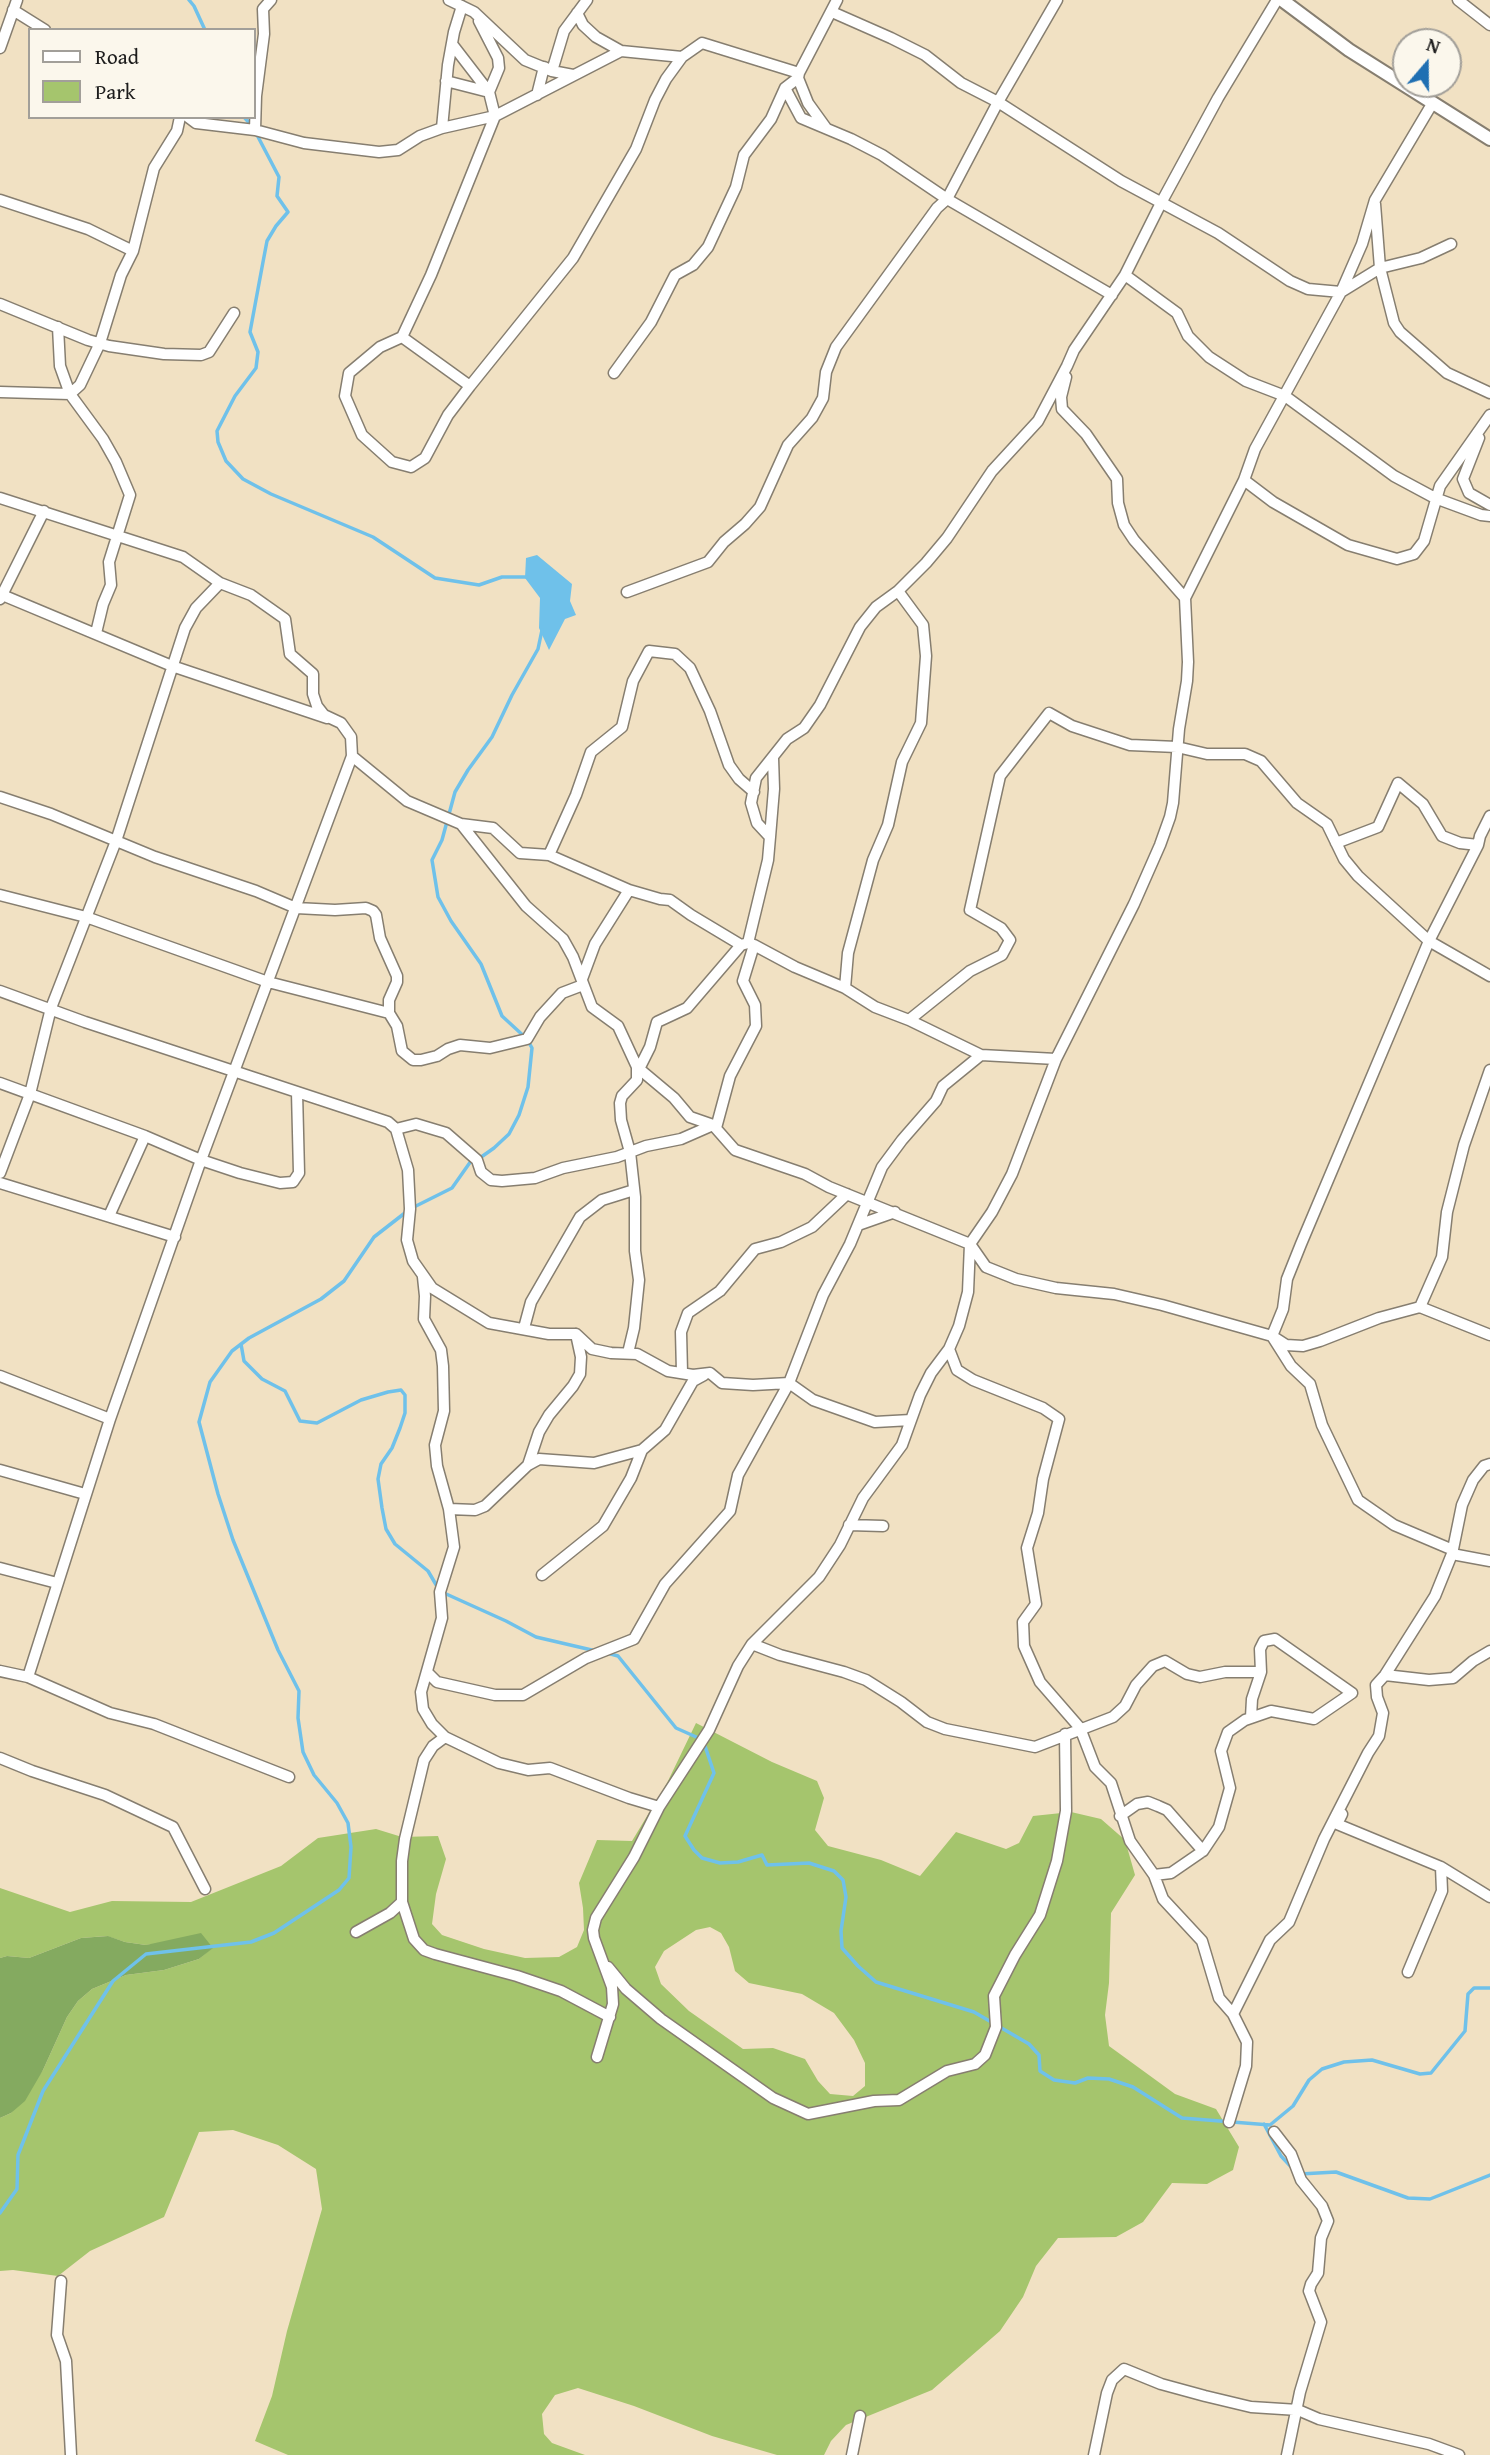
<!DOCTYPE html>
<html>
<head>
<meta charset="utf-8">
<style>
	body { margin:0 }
	#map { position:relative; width:1490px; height:2455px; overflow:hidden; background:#f1e1c3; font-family:"Gentium Book Plus",serif }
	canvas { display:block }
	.legend { position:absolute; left:28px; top:28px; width:228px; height:91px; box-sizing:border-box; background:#fbf7ec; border:2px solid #a29f99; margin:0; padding:9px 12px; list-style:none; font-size:21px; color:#1c1c1c }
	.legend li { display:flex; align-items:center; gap:14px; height:35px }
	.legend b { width:35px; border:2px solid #a29f99 }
	.north { position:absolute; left:1392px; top:28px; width:70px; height:70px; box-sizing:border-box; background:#fbf7ec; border:2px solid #a29f99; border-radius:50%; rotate:20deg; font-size:19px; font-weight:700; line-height:28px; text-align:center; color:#1c1c1c }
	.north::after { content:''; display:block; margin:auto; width:24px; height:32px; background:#1f6fb2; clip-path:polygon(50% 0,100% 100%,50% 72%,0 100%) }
</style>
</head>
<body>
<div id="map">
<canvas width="1490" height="2455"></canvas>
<ul class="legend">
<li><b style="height:9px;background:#fff"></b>Road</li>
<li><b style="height:19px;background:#a5c56d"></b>Park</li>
</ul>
<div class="north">N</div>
</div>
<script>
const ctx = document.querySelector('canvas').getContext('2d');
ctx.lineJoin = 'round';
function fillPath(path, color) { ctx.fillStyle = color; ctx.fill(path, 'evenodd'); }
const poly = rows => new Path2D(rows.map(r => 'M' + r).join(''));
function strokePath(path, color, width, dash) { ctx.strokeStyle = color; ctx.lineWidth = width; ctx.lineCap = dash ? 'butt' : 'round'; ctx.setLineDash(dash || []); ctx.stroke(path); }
fillPath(poly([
	[696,1723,772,1762,817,1781,824,1798,815,1830,828,1846,881,1860,920,1876,956,1832,1006,1849,1019,1843,1033,1816,1071,1812,1101,1819,1125,1840,1135,1875,1111,1913,1109,1983,1105,2015,1109,2046,1175,2094,1216,2109,1239,2147,1233,2170,1207,2184,1172,2183,1143,2222,1116,2237,1058,2238,1036,2266,1023,2297,1000,2331,932,2390,846,2425,831,2441,824,2455,777,2455,712,2436,634,2406,578,2388,555,2395,542,2414,544,2434,552,2443,585,2455,288,2455,255,2441,272,2396,287,2331,322,2209,316,2169,278,2145,233,2130,199,2132,164,2217,90,2251,58,2276,13,2270,0,2271,0,2118,11,2113,43,2070,67,2017,78,2001,92,1989,126,1975,164,1970,199,1959,213,1947,164,1943,146,1945,125,1942,107,1936,81,1938,29,1958,7,1956,0,1958,0,1888,70,1912,112,1901,191,1902,281,1866,318,1838,376,1829,402,1837,438,1836,446,1859,436,1894,432,1924,442,1935,484,1949,525,1958,559,1957,577,1947,584,1930,583,1908,579,1883,597,1840,632,1841,667,1783],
	[710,1927,721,1933,729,1947,735,1971,749,1983,802,1994,834,2013,854,2040,865,2063,865,2086,853,2096,830,2094,818,2081,805,2059,773,2048,743,2049,689,2011,661,1984,655,1967,664,1951,696,1930]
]), '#a5c56d');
fillPath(poly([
	[201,1933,213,1948,199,1959,164,1970,126,1975,92,1989,78,2001,67,2017,43,2070,25,2101,11,2113,0,2118,0,1958,7,1956,29,1958,81,1938,108,1936,125,1942,146,1945]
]), '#84aa60');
fillPath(poly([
	[537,555,572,584,570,601,576,615,565,619,549,650,539,628,540,598,525,578,526,558]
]), '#6fc1ea');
strokePath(poly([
	[189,0,194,6,205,30],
	[244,117,252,126],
	[256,133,279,177,277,196,288,212,276,226,267,241,263,262,250,332,258,352,256,368,235,396,217,431,218,442,226,461,243,479,271,494,373,537,435,578,479,585,502,577,527,577],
	[241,1344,244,1361,262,1379,285,1391,300,1421,317,1423,361,1400,388,1392,401,1390,405,1395,405,1413,400,1428,392,1448,381,1464,378,1479,382,1508,386,1529,395,1544,428,1571,438,1588],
	[444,1593,506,1621,536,1637,596,1651],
	[607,1653,618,1656,676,1728,703,1740,714,1773,685,1836,694,1850,702,1858,720,1863,738,1862,762,1855,767,1865,809,1863,834,1871,843,1880,846,1897,841,1931,842,1948,858,1966,876,1982,974,2012,1029,2044,1039,2055,1040,2071,1054,2080,1075,2083,1088,2078,1109,2079,1133,2087,1182,2118,1270,2125,1293,2106,1309,2080,1322,2069,1344,2062,1372,2060,1420,2074,1431,2073,1465,2031,1468,1994,1474,1988,1490,1988],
	[1264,2124,1281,2156,1294,2170],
	[1300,2174,1336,2172,1408,2198,1430,2199,1490,2175],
	[0,2213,17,2189,18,2155,43,2091,113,1981,146,1954,251,1942,274,1933,339,1890,349,1878,351,1847,348,1823,337,1803,314,1775,303,1752,298,1718,299,1691,278,1650,233,1540,218,1494,199,1422,210,1382,232,1351,249,1338,321,1299,344,1281,374,1237,410,1209,452,1188,471,1161,477,1160,494,1148,509,1134,519,1115,528,1087,532,1048,527,1039,502,1016,481,964,451,921,438,897,432,860,442,840,455,792,468,770,492,737,512,695,538,649,542,630]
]), '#6fc1ea', 3.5);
const minor = poly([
	[449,0,474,12,525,60,552,71,573,75],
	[1458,0,1490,25],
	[13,10,45,30],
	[832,12,891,38,925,55,961,83,998,102,1121,181,1218,233,1290,281,1308,289,1341,292,1380,268,1421,258,1451,244],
	[577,13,583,25,596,37,621,51],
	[0,48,17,0],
	[798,78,808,103,826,128],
	[446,81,489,92,499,68,498,58,479,21],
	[785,88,801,118,851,139,882,155,947,199,1112,295],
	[537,95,544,67,552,71,564,31,587,0],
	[188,117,196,123,255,130,304,143,379,152,398,150,420,136,442,128,495,116,489,92,452,44],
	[442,128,448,65,454,32,462,6],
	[255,130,256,96,264,34,263,9,271,0],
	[0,200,88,229,133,251],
	[1375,204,1380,268,1394,323,1400,332,1447,373,1490,393],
	[1125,275,1177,313,1188,336,1209,357,1246,381,1285,396,1394,476,1435,498,1481,515,1490,516],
	[0,304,88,340,109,346,164,354,201,355,209,352,234,313],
	[58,327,60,366,70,394,103,439,116,462,130,495,109,562,111,585,103,604,96,633],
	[402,337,380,347,349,373,345,396,362,435,392,462,411,467,425,458,448,415,470,386,573,258,636,149,655,100,666,79,682,57],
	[614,373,651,322,675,275,693,265,708,247,736,187,744,155,771,119,785,88,798,78,799,73],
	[1066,377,1061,397,1062,409,1086,434,1117,479,1118,503,1124,525,1134,540,1185,598],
	[470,386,402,337,431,275,495,116,621,51,682,57,702,43,799,73,837,0],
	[0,392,70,394,80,385,100,343,121,275,133,251,154,168,177,131,180,117],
	[1479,438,1463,479,1469,493,1490,505],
	[1244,480,1273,502,1348,545,1397,559,1414,554,1424,541,1440,486,1490,415],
	[0,498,183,557,220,583,251,595,285,619,290,654,313,674,313,694,317,706,324,715,341,723,351,737,352,756,201,1160,110,1419,28,1677],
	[627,592,708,562,724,542,745,524,760,507,788,445,812,418,823,398,826,372,836,347,937,208,947,199,998,102,1057,0],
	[0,594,172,666,327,718],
	[0,599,44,511],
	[352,756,407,801,461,824,526,906,563,939,573,957,592,1007,618,1026,637,1067,674,1098,690,1117,713,1125,735,1150,805,1174,829,1187,970,1244,986,1267,1016,1279,1056,1288,1114,1294,1162,1305,1272,1336,1286,1345,1303,1346,1320,1341,1379,1318,1420,1307,1490,1335],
	[0,797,51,814,155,857,256,891,296,908,335,910,366,908,373,911,376,915,380,938,397,976,397,982,389,1000,389,1013,397,1026,402,1051,413,1060,421,1060,437,1056,448,1049,460,1045,490,1048,527,1039,540,1017,562,993,583,985],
	[461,824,493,828,520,853,549,855,629,890,660,899,670,900,691,915,741,945,748,943,754,945,795,967,845,988,875,1007,909,1020,981,1055,1056,1059],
	[770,837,774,789,773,758],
	[1336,843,1378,827,1398,783,1423,804,1442,836,1460,843,1478,845],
	[549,855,576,795,591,752,622,727,633,681,649,651,675,654,690,668,710,711,729,765,739,779,754,792],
	[0,895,86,917,268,982,389,1013],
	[748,943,768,860,770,837,757,823,751,803,756,778,787,739,804,728,820,705,860,627,876,607,898,591,926,563,947,538,992,471,1038,421,1067,366,1074,350,1125,275,1161,203,1218,98,1277,0],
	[582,979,595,944,629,890],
	[845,988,848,953,873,860,888,825,902,762,921,723,926,656,923,625,898,591],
	[0,991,85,1022,388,1122,396,1129,408,1170,410,1209,407,1240,413,1261,432,1288,489,1323,549,1334,576,1334,592,1349,611,1353,637,1354,668,1371,693,1375,710,1373,722,1383,753,1385,789,1383,813,1400,875,1422,911,1420],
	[909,1020,970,971,1002,955,1010,940,1001,928,970,910,1000,776,1049,713,1072,726,1130,745,1177,747,1207,754,1245,754,1261,761,1297,803,1327,824,1344,859,1358,876,1429,941,1490,976],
	[639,1069,650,1047,657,1022,687,1008,741,945],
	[0,1083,145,1136,201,1160,240,1173,280,1183,293,1182,299,1173,297,1092],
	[716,1128,730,1076,756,1026,755,1005,743,981,754,945],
	[396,1129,416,1124,446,1133,477,1160,481,1172,491,1180,502,1181,535,1178,563,1168,617,1157,646,1146,681,1139,713,1125],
	[0,1173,30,1094,51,1008,116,841,185,628,196,608,220,583],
	[0,1183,175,1237],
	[109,1216,145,1136],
	[858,1225,895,1212],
	[423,1277,425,1296,424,1319,441,1350,443,1366,444,1411,435,1445,437,1466,449,1509,454,1547,440,1592,442,1618,421,1692,423,1709,432,1724,445,1737,499,1763,528,1770,550,1768,629,1798,659,1807],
	[1420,1307,1442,1257,1447,1212,1464,1145,1490,1070],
	[524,1328,531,1302,580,1217,602,1200,634,1190],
	[949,1349,957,1370,973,1380,1043,1408,1059,1419,1043,1479,1038,1513,1027,1548,1036,1604,1023,1622,1024,1646,1040,1682,1080,1728,1095,1767,1111,1783,1130,1841,1154,1875,1163,1899,1202,1941,1219,1998,1233,2014,1247,2042,1246,2066,1229,2122],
	[628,1353,634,1328,639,1280,635,1251,635,1197,630,1152,621,1120,620,1103,622,1096,637,1080,637,1067],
	[682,1372,681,1332,688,1313,720,1291,755,1249,781,1242,812,1227,847,1194],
	[0,1376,110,1419],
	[528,1465,539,1432,549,1415,573,1386,580,1374,581,1357,576,1334],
	[0,1470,85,1494],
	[449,1509,475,1510,485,1506,528,1465,539,1459,594,1463,642,1450,665,1430,693,1381,704,1375],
	[849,1525,883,1526],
	[1453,1550,1394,1525,1358,1500,1322,1425,1310,1384,1291,1366,1272,1336,1283,1309,1287,1279,1301,1244,1429,941,1478,845,1480,836,1490,816],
	[1452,1554,1490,1561],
	[0,1568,57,1583],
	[542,1575,603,1526,631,1478,642,1450],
	[752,1644,780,1655,844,1672,866,1680,901,1702,927,1722,945,1729,1035,1747,1113,1717,1125,1706,1136,1685,1153,1666,1165,1661,1187,1674,1200,1677,1225,1672,1261,1672],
	[0,1671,28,1677,110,1713,154,1724,289,1777],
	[427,1672,437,1682,495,1695,523,1695,586,1658,634,1639,665,1584,730,1511,738,1475,789,1383,823,1295,850,1244,882,1167,902,1140,936,1101,943,1086,981,1055],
	[1385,1675,1429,1680,1453,1678,1473,1661,1490,1651],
	[445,1737,433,1746,424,1760,405,1839,402,1861,402,1902,414,1939,424,1950,435,1954,517,1976,561,1991,610,2017],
	[0,1758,32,1771,105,1795,173,1827,205,1889],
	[1342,1814,1337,1824,1441,1867,1490,1897],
	[1120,1816,1137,1804,1148,1802,1158,1806,1167,1810,1203,1851],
	[1154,1875,1171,1873,1203,1851,1219,1827,1230,1788,1221,1751,1228,1732,1245,1720,1271,1711,1314,1719,1352,1693,1275,1639,1264,1641,1260,1649,1261,1672,1252,1699,1251,1717],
	[356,1932,390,1913,402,1902],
	[608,1967,626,1989,661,2019,773,2098,808,2114,874,2101,899,2100,947,2071,975,2064,985,2055,996,2027,994,1996,1015,1955,1040,1915,1057,1861,1066,1811,1065,1734],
	[1408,1972,1442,1891,1441,1867],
	[1233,2014,1270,1940,1289,1922,1324,1839,1368,1753,1379,1736,1383,1713,1377,1697,1376,1685,1385,1675,1435,1596,1452,1554,1462,1505,1473,1480,1484,1466,1490,1464],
	[597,2057,613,2004,612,1987,594,1938,593,1930,596,1918,634,1857,659,1807,709,1730,738,1666,752,1644,819,1577,840,1545,863,1498,902,1445,920,1395,931,1373,949,1349,959,1326,968,1292,970,1244,992,1212,1012,1174,1056,1059,1134,904,1160,845,1170,817,1173,803,1179,729,1187,681,1188,662,1185,598,1244,480,1255,449,1341,292,1362,244,1375,200,1432,104],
	[1274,2132,1291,2154,1301,2180,1322,2206,1328,2221,1321,2238,1318,2273,1311,2284,1309,2291,1321,2322,1300,2392,1287,2455],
	[61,2281,57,2335,66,2361,71,2455],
	[852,2455,860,2416],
	[1094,2455,1107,2393,1112,2380,1124,2369,1161,2384,1205,2396,1251,2407,1298,2410,1319,2419,1429,2444,1459,2455]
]);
const tertiary = poly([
	[1282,0,1349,50,1490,139]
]);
strokePath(minor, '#867e70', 13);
strokePath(tertiary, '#867e70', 16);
strokePath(minor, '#fff', 10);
strokePath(tertiary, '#fff', 12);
</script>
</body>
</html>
